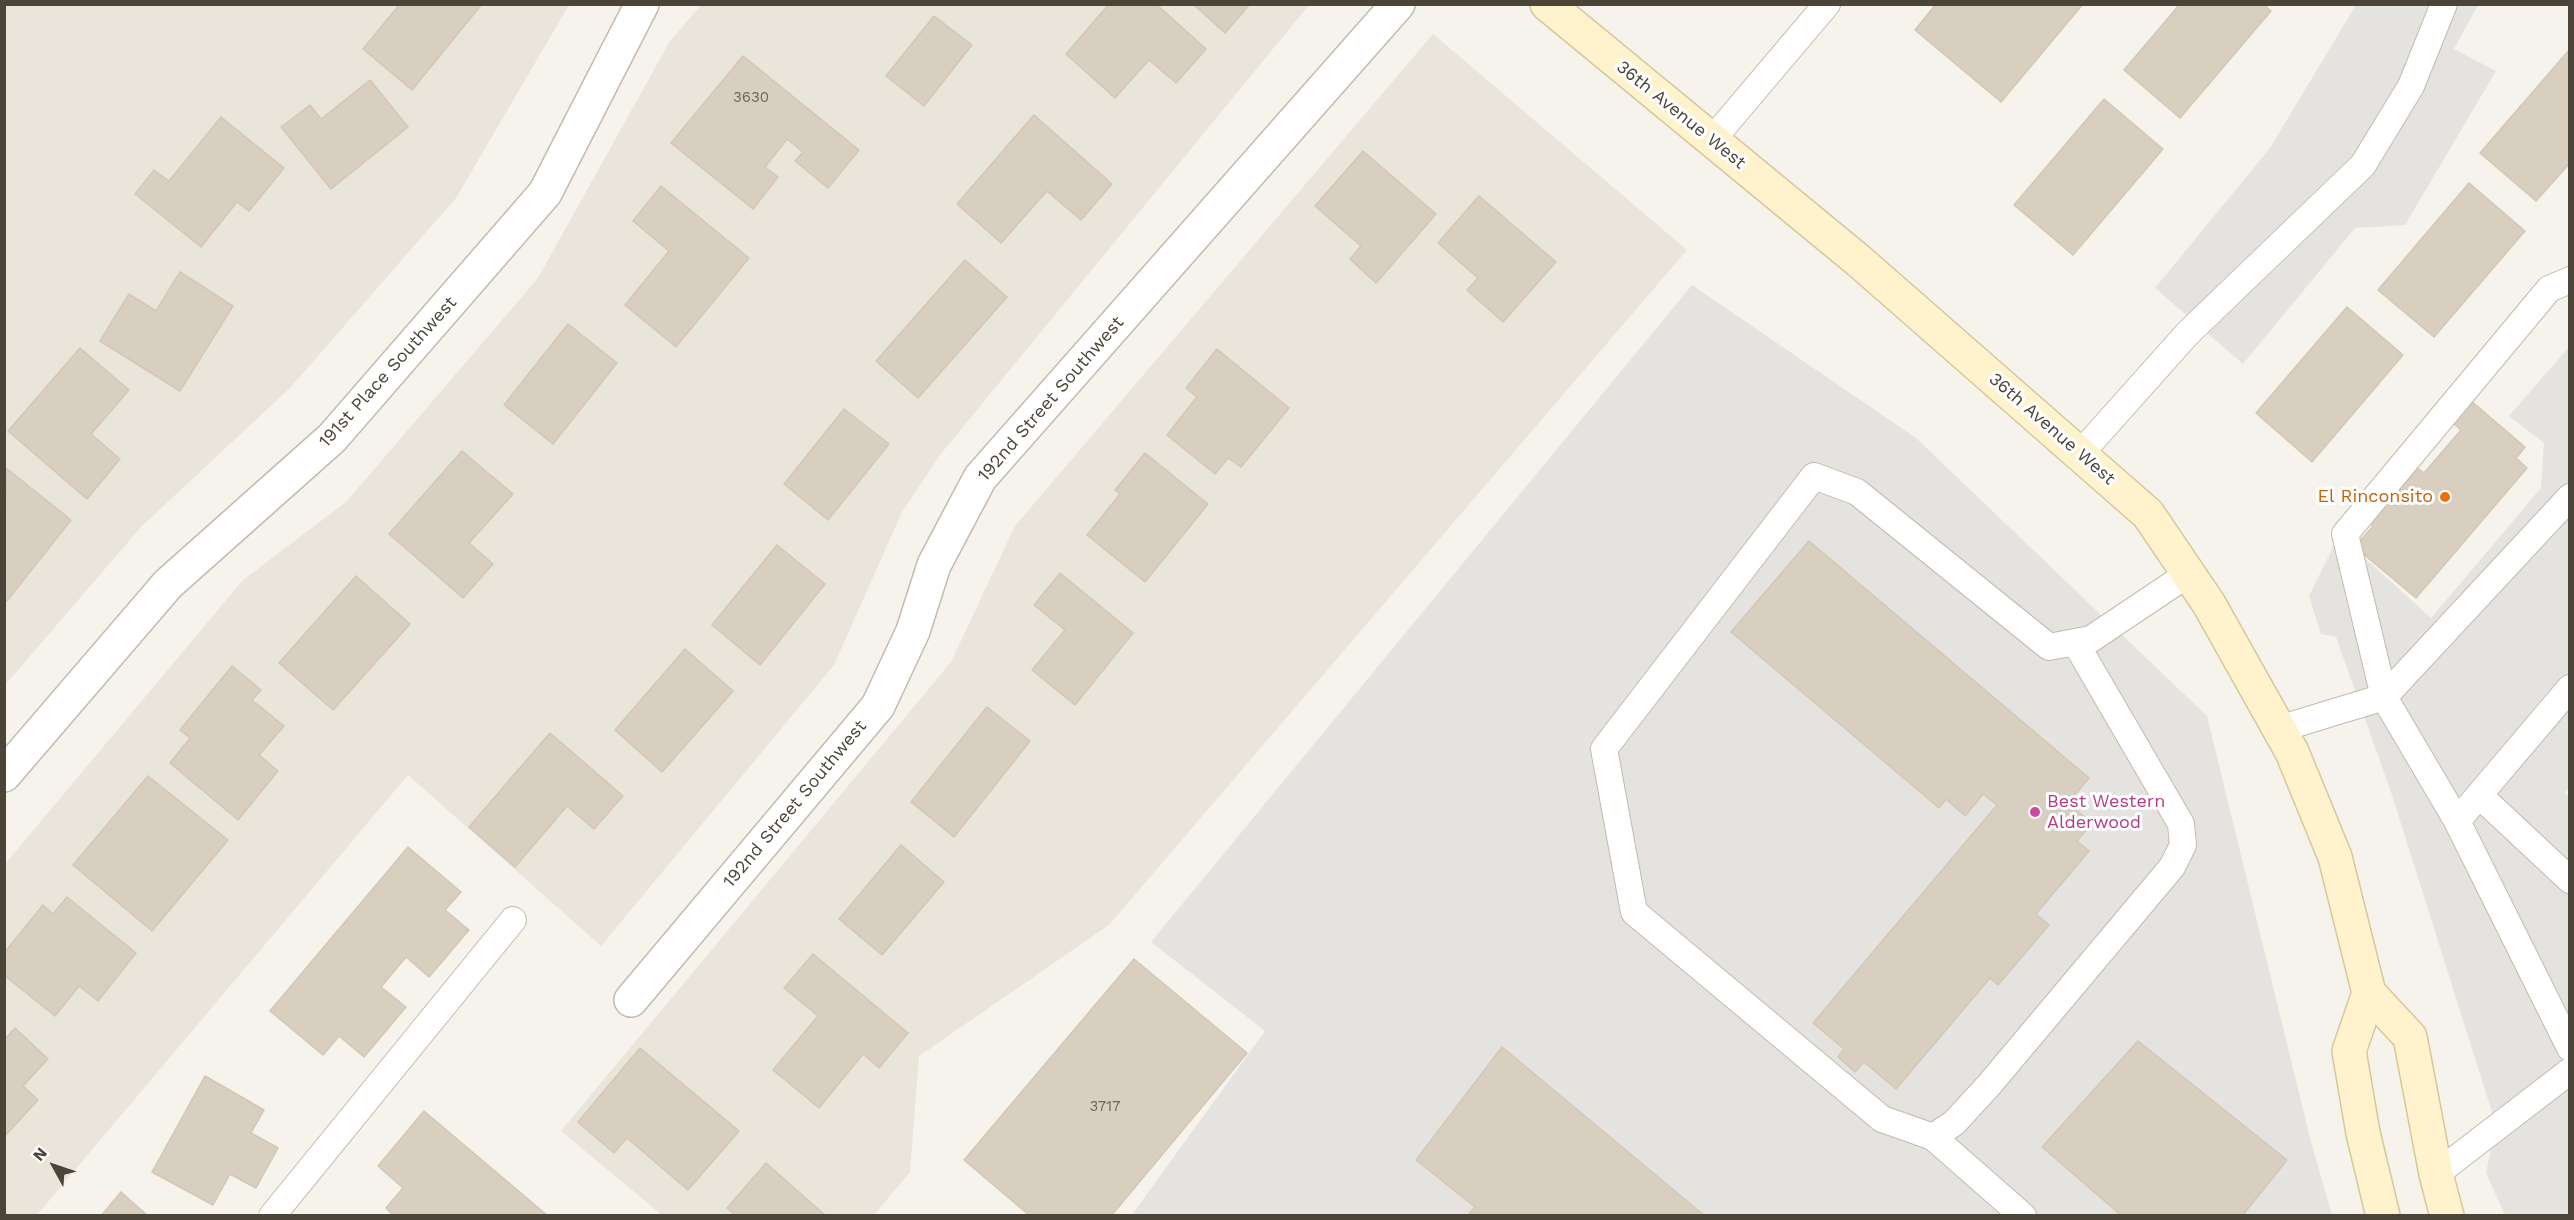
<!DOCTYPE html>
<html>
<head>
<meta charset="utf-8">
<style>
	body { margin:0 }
	#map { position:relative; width:2574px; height:1220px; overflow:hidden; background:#f6f3ec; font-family:"Work Sans",sans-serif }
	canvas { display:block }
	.frame { position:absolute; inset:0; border:6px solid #4b4439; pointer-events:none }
	.north { position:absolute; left:24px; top:1136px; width:60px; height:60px; -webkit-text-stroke:4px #fff; paint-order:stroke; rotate:310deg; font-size:16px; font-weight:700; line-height:24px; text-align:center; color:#4b4439 }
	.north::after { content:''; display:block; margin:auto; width:21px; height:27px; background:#4b4439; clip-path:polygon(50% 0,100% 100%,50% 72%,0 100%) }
</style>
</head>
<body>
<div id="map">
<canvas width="2574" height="1220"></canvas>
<div class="frame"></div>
<div class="north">N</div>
</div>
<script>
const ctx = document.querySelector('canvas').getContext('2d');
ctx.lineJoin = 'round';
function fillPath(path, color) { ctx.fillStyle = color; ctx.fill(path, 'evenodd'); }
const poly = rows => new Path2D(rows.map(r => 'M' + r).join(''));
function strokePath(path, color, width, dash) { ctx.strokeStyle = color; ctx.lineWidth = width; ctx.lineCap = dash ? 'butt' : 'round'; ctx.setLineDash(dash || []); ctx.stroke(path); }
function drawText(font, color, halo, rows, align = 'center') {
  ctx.font = font + ' "Work Sans",sans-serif'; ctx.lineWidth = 6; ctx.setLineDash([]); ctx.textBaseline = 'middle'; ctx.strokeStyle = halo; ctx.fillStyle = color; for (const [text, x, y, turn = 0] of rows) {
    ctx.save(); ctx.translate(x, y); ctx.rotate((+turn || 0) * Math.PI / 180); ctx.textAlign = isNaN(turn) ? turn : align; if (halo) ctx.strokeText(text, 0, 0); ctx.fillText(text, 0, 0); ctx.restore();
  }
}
fillPath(poly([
	[4,5,569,5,456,198,290,388,142,526,5,685],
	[701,5,1309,5,940,455,902,512,834,665,601,946,408,775,37,1215,5,1216,5,864,243,580,346,502,538,278,670,41],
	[1433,34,1687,250,1109,925,919,1056,910,1172,874,1215,662,1215,561,1131,951,662,1015,526]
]), '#eae5da');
fillPath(poly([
	[2356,5,2478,5,2454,49,2496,71,2405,225,2355,228,2243,364,2155,288,2270,148],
	[1692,285,1916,438,2207,716,2311,1142,2332,1215,2242,1215,2287,1160,2138,1041,2122,1215,1705,1215,1502,1048,1416,1159,1475,1207,1470,1215,1131,1216,1265,1031,1151,942],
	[1809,541,2089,778,2068,803,2077,841,2089,851,2036,914,2049,925,1999,984,1990,978,1896,1089,1864,1062,1855,1072,1838,1057,1844,1049,1813,1022,1997,805,1983,794,1965,816,1946,799,1938,808,1731,632],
	[2569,347,2570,787,2564,793,2570,798,2569,1215,2505,1215,2486,1173,2496,1125,2392,795,2336,637,2321,634,2309,596,2339,535,2431,618,2541,488,2544,443,2509,416]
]), '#e5e3e0');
const building = poly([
	[400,4,482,4,412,90,363,49,400,4],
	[1109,4,1156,4,1206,49,1176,83,1149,60,1115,98,1066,54,1109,4],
	[1193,4,1250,4,1225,33,1193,4],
	[1936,4,2083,4,2001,102,1915,30,1936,4],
	[2180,4,2263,4,2271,11,2180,118,2124,70,2180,4],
	[934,16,972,45,924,106,886,76,934,16],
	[2570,49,2570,163,2536,201,2480,153,2570,49],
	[743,56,859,150,828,188,795,161,803,152,787,139,765,167,778,177,753,209,671,143,743,56],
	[370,80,408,127,331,189,281,127,310,105,321,119,370,80],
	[2104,99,2163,149,2073,255,2014,205,2104,99],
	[1034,115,1112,184,1081,220,1047,191,1001,243,957,204,1034,115],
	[221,117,284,168,249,211,237,202,201,247,135,194,154,170,169,181,221,117],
	[1363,151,1436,214,1376,283,1350,259,1361,246,1315,206,1363,151],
	[2469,183,2525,231,2434,337,2378,290,2469,183],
	[661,186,749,258,676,347,625,305,669,251,633,221,661,186],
	[1479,196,1556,262,1503,322,1467,290,1478,278,1438,243,1479,196],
	[965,260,1007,297,918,398,876,361,965,260],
	[180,272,233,306,180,391,100,341,129,294,156,311,180,272],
	[2347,307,2403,355,2312,462,2256,413,2347,307],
	[568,324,617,363,553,444,504,405,568,324],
	[80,348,129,390,91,434,120,459,87,499,8,431,80,348],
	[1217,349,1289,408,1241,467,1228,458,1215,474,1167,435,1197,397,1186,388,1217,349],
	[2470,400,2525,447,2516,458,2527,468,2416,598,2355,547,2373,526,2367,521,2415,466,2424,473,2461,430,2451,421,2470,400],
	[844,409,889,444,828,520,784,484,844,409],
	[462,451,513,494,469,543,493,564,463,598,389,534,462,451],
	[1145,453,1208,504,1145,582,1087,535,1120,494,1115,490,1145,453],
	[6,468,71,520,7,601,4,599,6,468],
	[1809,541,2089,778,2068,803,2092,823,2077,841,2089,851,2036,914,2049,925,1998,985,1990,978,1896,1089,1864,1062,1855,1072,1838,1057,1844,1049,1813,1023,1997,805,1983,794,1965,816,1946,799,1939,808,1731,632,1809,541],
	[777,545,825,584,760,665,712,625,777,545],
	[1060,573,1133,633,1075,705,1032,670,1065,630,1034,605,1060,573],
	[356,576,410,624,333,710,279,663,356,576],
	[685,649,733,691,662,772,615,730,685,649],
	[232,666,261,690,252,700,284,726,259,755,278,771,238,820,170,763,190,738,180,730,232,666],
	[987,707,1030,741,954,837,911,802,987,707],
	[550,733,623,796,594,829,567,806,515,867,469,827,550,733],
	[148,776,228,840,152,931,73,865,148,776],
	[901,845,944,882,882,955,839,919,901,845],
	[408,847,461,892,445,910,469,930,429,977,406,957,381,987,406,1007,364,1057,339,1036,323,1055,270,1011,408,847],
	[67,897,136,953,98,1001,79,986,55,1016,4,975,4,953,43,905,53,914,67,897],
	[813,954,908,1033,879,1068,863,1054,819,1108,773,1070,818,1016,784,988,813,954],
	[1134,959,1247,1053,1111,1216,1030,1216,964,1160,1134,959],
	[15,1028,48,1059,23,1086,38,1100,4,1137,4,1040,15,1028],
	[2138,1041,2287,1160,2242,1216,2122,1216,2042,1147,2138,1041],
	[1502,1047,1705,1216,1469,1214,1475,1207,1416,1160,1502,1047],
	[640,1048,739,1131,688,1190,627,1138,614,1153,578,1122,640,1048],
	[205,1076,264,1110,251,1133,278,1148,256,1188,230,1174,213,1205,152,1172,205,1076],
	[424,1111,548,1216,394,1216,386,1208,403,1188,378,1166,424,1111],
	[766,1163,826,1216,736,1216,727,1208,766,1163],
	[121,1192,148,1216,101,1216,121,1192]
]);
fillPath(building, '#d8cfc1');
strokePath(building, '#d3c7b4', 1.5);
const service = poly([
	[1712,140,1827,4],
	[2570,280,2549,289,2345,534,2384,697,2457,821,2570,1048],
	[2080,454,2188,333,2363,165,2411,86,2444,4],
	[2279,729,2384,697,2570,497],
	[2479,795,2570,880],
	[2457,821,2570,688],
	[1933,1137,1954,1123,1989,1085,2172,867,2183,845,2181,824,2075,642],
	[2436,1174,2570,1071],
	[272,1216,513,920],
	[2023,1216,1933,1137,1882,1119,1634,912,1604,749,1814,476,1857,492,2049,647,2091,639,2188,574]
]);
const minor = poly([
	[4,775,168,584,332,438,545,193,642,4],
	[631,1000,878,706,913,631,934,565,980,478,1398,4]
]);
const secondary = poly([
	[1547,4,1859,261,2148,514,2209,604,2292,752,2335,857,2369,993,2410,1037,2436,1174,2447,1216],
	[2369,993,2349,1051,2363,1133,2383,1216]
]);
strokePath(service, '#c2bbae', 28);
strokePath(minor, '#c2bbae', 36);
strokePath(secondary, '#d6c79b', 36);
strokePath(service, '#fff', 26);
strokePath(minor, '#fff', 33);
strokePath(secondary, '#fff3cd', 33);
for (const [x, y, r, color] of [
	[2445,497,6,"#e8710a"],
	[2035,812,6,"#d1479c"]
]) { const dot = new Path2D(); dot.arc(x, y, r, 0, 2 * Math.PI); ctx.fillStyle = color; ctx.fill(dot); strokePath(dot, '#fff', 2); }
drawText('15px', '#6e675b', null, [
	["3630",751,98],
	["3717",1105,1107]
]);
drawText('18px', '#4b4439', '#fff', [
	["36th Avenue West",1681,115,39],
	["191st Place Southwest",388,372,-48],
	["192nd Street Southwest",1051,399,-49],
	["36th Avenue West",2052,429,41],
	["192nd Street Southwest",795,804,-50]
]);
drawText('18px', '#c56008', '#fff', [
	["El Rinconsito",2433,497]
], 'right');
drawText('18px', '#b23c85', '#fff', [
	["Best Western",2047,802],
	["Alderwood",2047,823]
], 'left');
</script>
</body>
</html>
